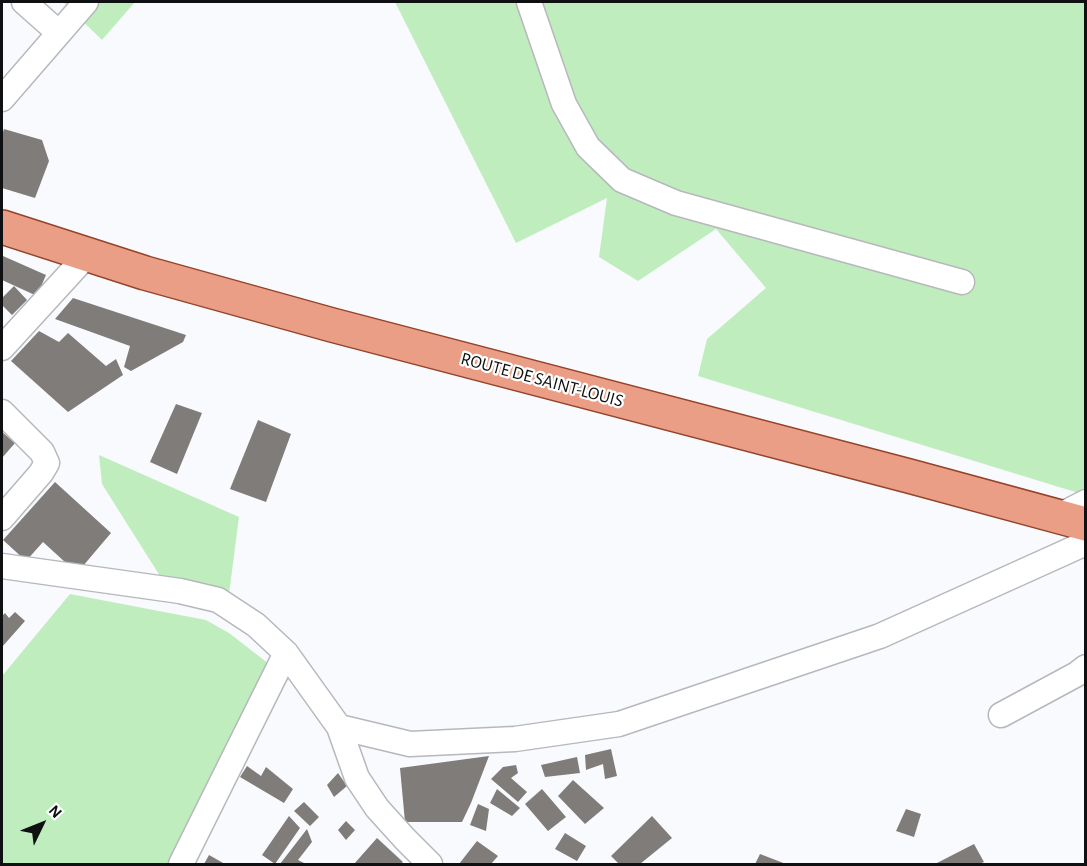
<!DOCTYPE html>
<html>
<head>
<meta charset="utf-8">
<style>
	body { margin:0 }
	#map { position:relative; width:1087px; height:866px; overflow:hidden; background:#f8fafe; font-family:"Alegreya Sans",sans-serif }
	canvas { display:block }
	.frame { position:absolute; inset:0; border:3px solid #0f1011; pointer-events:none }
	.north { position:absolute; left:12px; top:794px; width:60px; height:60px; -webkit-text-stroke:4px #fff; paint-order:stroke; rotate:47deg; font-size:16px; font-weight:700; line-height:24px; text-align:center; color:#0f1011 }
	.north::after { content:''; display:block; margin:auto; width:21px; height:27px; background:#0f1011; clip-path:polygon(50% 0,100% 100%,50% 72%,0 100%) }
</style>
</head>
<body>
<div id="map">
<canvas width="1087" height="866"></canvas>
<div class="frame"></div>
<div class="north">N</div>
</div>
<script>
const ctx = document.querySelector('canvas').getContext('2d');
ctx.lineJoin = 'round';
function fillPath(path, color) { ctx.fillStyle = color; ctx.fill(path, 'evenodd'); }
const poly = rows => new Path2D(rows.map(r => 'M' + r).join(''));
function strokePath(path, color, width, dash) { ctx.strokeStyle = color; ctx.lineWidth = width; ctx.lineCap = dash ? 'butt' : 'round'; ctx.setLineDash(dash || []); ctx.stroke(path); }
function drawText(font, color, halo, rows, align = 'center') {
  ctx.font = font + ' "Alegreya Sans",sans-serif'; ctx.lineWidth = 4.5; ctx.setLineDash([]); ctx.textBaseline = 'middle'; ctx.strokeStyle = halo; ctx.fillStyle = color; for (const [text, x, y, turn = 0] of rows) {
    ctx.save(); ctx.translate(x, y); ctx.rotate((+turn || 0) * Math.PI / 180); ctx.textAlign = isNaN(turn) ? turn : align; if (halo) ctx.strokeText(text, 0, 0); ctx.fillText(text, 0, 0); ctx.restore();
  }
}
fillPath(poly([
	[63,2,135,2,102,40],
	[395,2,1085,2,1085,495,698,376,707,339,766,288,716,229,638,281,599,257,607,198,516,243],
	[99,455,239,517,229,594,160,576,102,484],
	[70,594,206,620,229,633,269,664,170,864,2,864,2,676]
]), '#c0edbd');
fillPath(poly([
	[4,129,42,140,49,161,35,198,2,188,2,135],
	[3,256,46,275,37,296,2,280,2,260],
	[14,286,27,300,12,315,2,305,2,298],
	[73,298,186,335,183,342,131,371,124,367,130,346,55,319],
	[39,331,59,342,68,333,106,366,116,359,123,375,68,412,11,361],
	[176,404,202,413,177,474,150,462],
	[258,420,291,434,266,502,230,489],
	[2,432,15,443,2,458],
	[55,482,111,533,77,573,43,542,26,561,3,540],
	[15,612,25,621,2,647,2,616,5,613,9,618],
	[611,749,617,776,605,779,603,764,586,770,585,755],
	[489,756,471,803,462,822,405,822,400,768],
	[577,757,580,773,545,777,541,765],
	[516,765,518,773,511,778,527,792,518,802,491,779,503,767],
	[247,766,261,776,266,767,293,789,284,803,240,777],
	[338,773,347,786,334,797,327,785],
	[573,780,604,808,585,824,558,796],
	[497,789,520,808,512,816,490,803],
	[542,789,566,817,548,831,525,804],
	[304,802,319,817,310,826,294,811],
	[478,804,489,809,486,831,470,825],
	[906,809,921,814,914,837,896,831],
	[289,816,300,828,275,864,262,855],
	[652,816,672,838,640,864,619,864,611,856],
	[346,821,355,830,346,840,338,830],
	[307,829,312,842,298,860,306,864,280,864],
	[565,833,586,846,577,861,555,849],
	[377,838,403,862,401,864,354,864],
	[477,841,498,856,491,864,459,864],
	[974,844,984,862,979,864,935,864],
	[760,854,786,864,755,864],
	[209,855,225,864,204,864]
]), '#807c7a');
const minor = poly([
	[24,2,59,33],
	[529,2,564,104,588,147,622,180,676,203,962,282],
	[2,99,86,2],
	[2,348,87,255],
	[2,412,42,452,47,463,41,473,2,518],
	[1057,517,1086,502],
	[2,566,180,591,218,600,256,625,286,653,339,727,357,778,377,808,405,839,430,864],
	[1001,715,1077,674,1086,667],
	[339,727,410,744,515,739,619,724,880,636,1086,543],
	[181,864,286,653]
]);
const primary = poly([
	[2,227,145,273,332,325,909,476,1086,524]
]);
strokePath(minor, '#b6b8bc', 27);
strokePath(primary, '#954329', 36);
strokePath(minor, '#fff', 24);
strokePath(primary, '#eb9e86', 33);
drawText('18px', '#0f1011', '#fff', [
	["ROUTE DE SAINT-LOUIS",542,380,15]
]);
</script>
</body>
</html>
